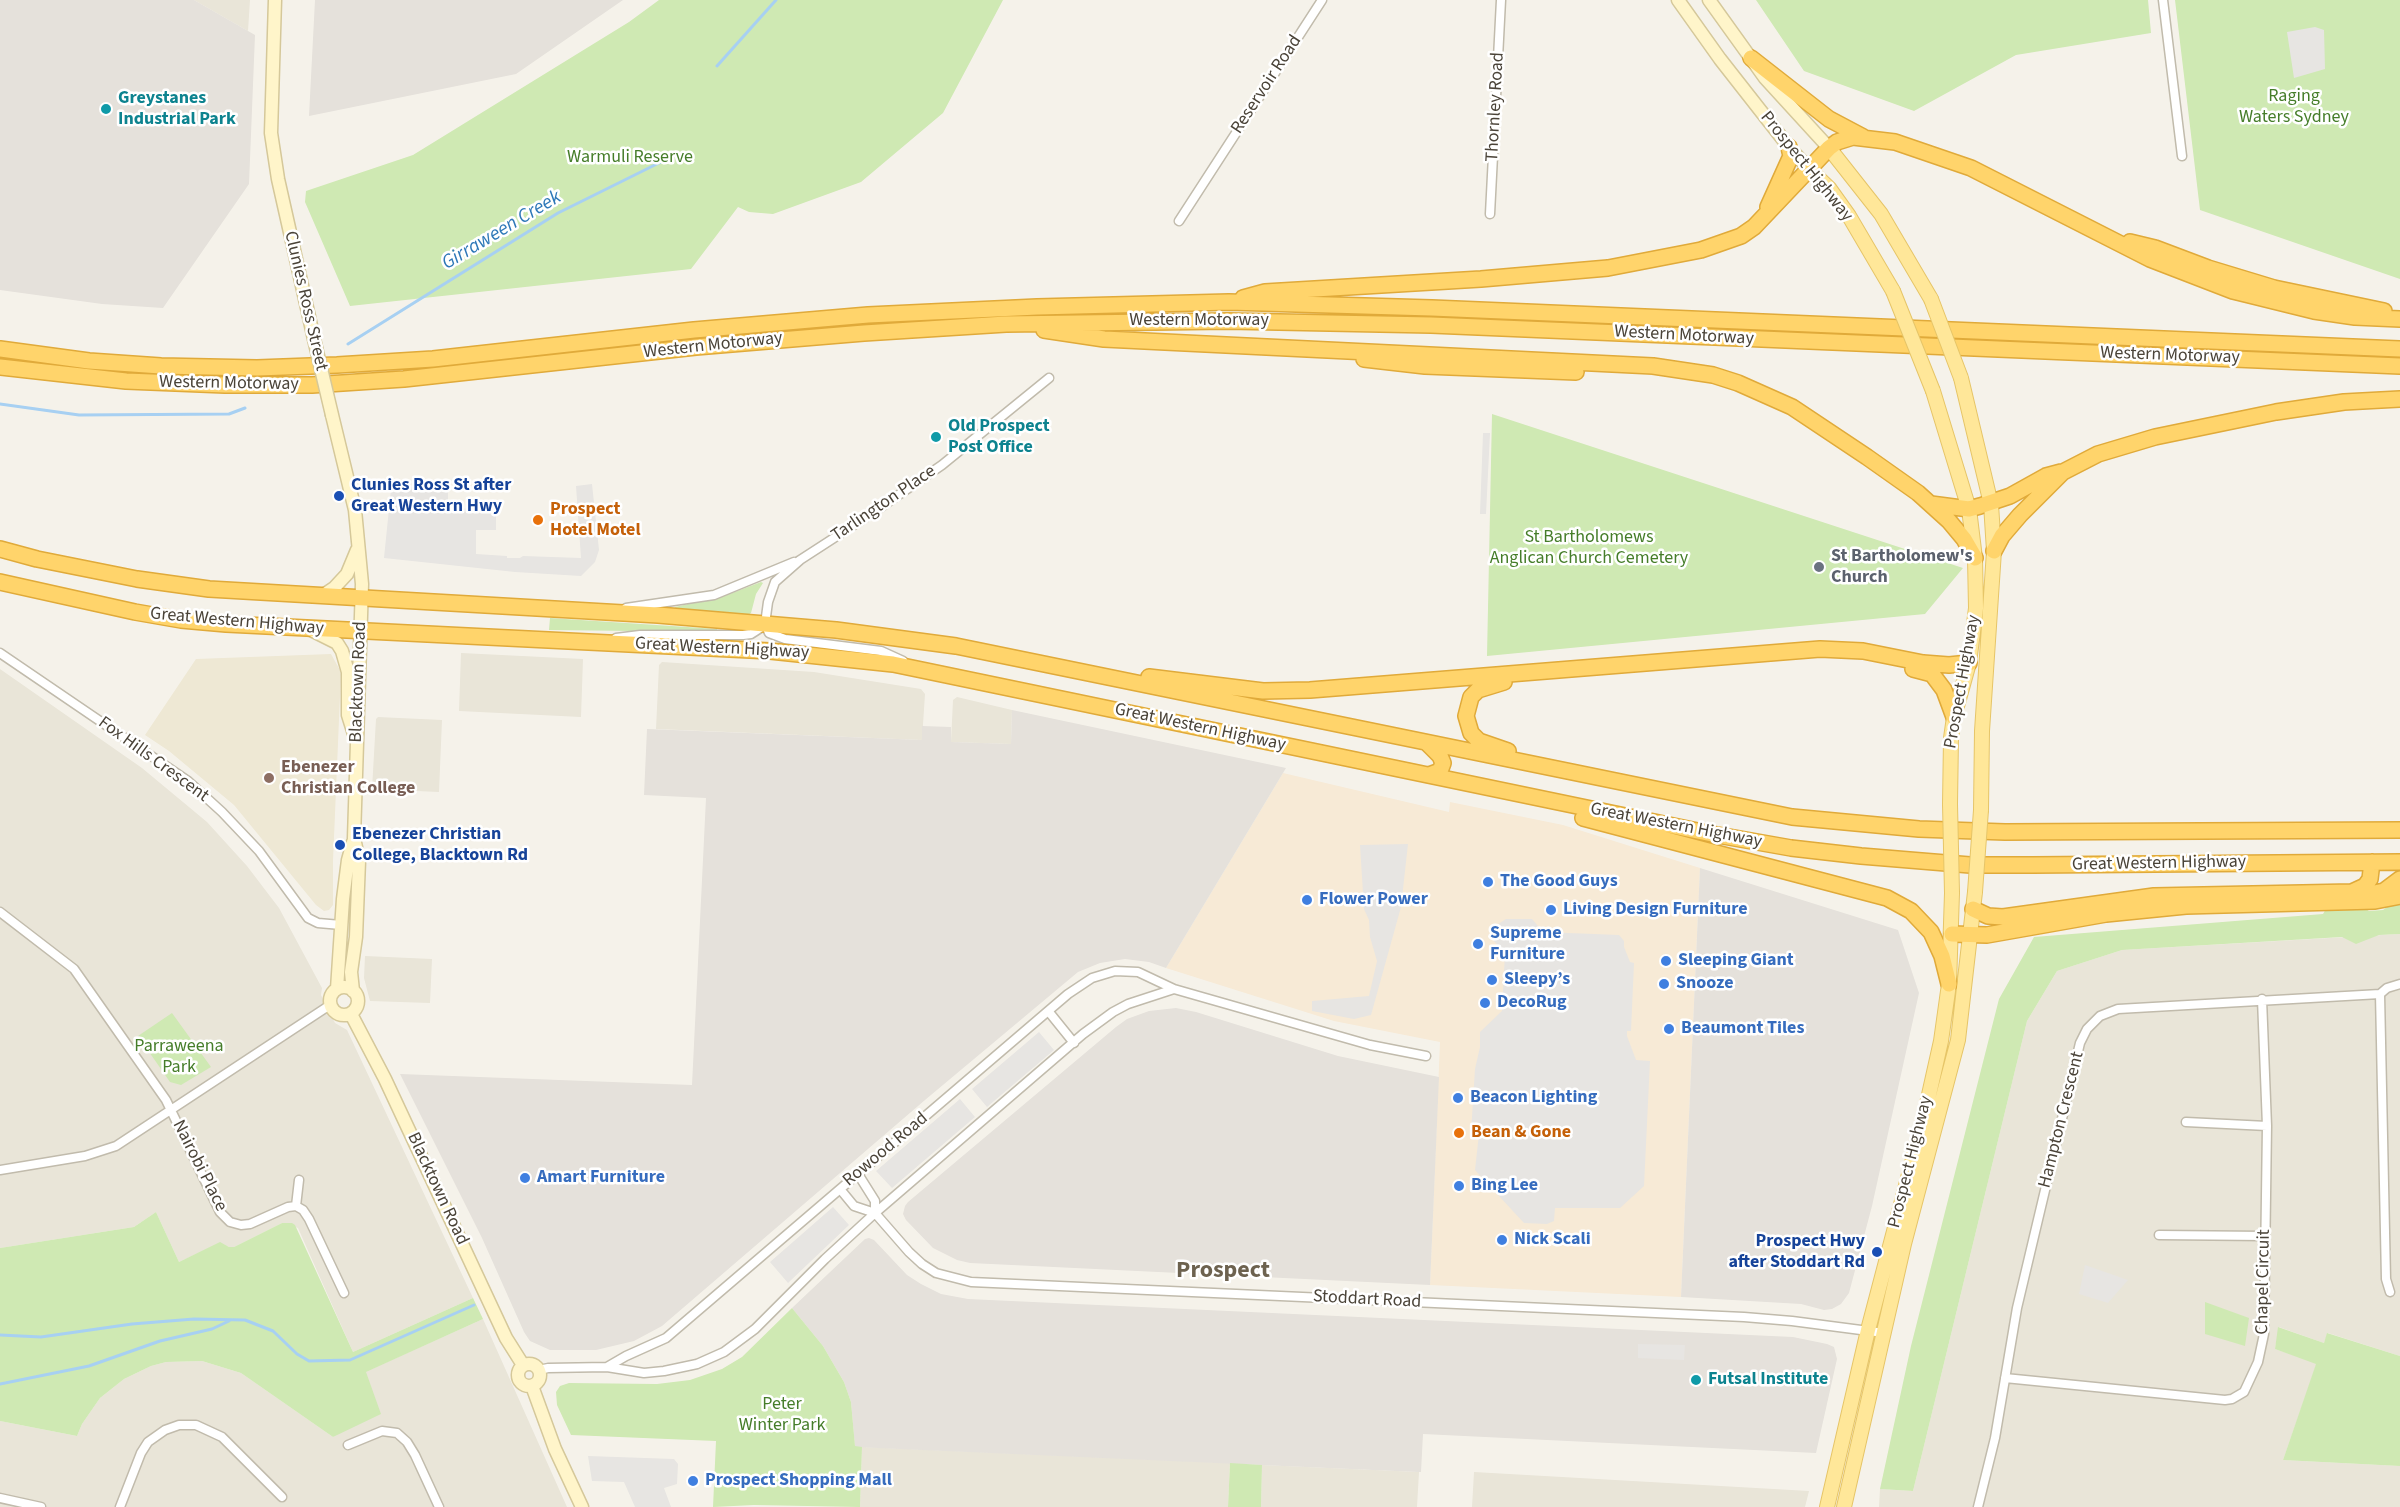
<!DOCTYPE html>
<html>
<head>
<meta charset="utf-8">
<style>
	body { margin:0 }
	canvas { display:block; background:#f5f2ea }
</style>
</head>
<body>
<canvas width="2400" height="1507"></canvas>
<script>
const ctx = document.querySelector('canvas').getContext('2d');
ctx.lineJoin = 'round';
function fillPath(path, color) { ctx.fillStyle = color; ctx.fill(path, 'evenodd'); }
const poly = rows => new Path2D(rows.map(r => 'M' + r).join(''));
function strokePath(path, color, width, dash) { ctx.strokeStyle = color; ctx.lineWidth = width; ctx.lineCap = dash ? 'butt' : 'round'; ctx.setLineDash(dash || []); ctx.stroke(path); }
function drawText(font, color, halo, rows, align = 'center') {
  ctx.font = font + ' "Source Sans 3",sans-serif'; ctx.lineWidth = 5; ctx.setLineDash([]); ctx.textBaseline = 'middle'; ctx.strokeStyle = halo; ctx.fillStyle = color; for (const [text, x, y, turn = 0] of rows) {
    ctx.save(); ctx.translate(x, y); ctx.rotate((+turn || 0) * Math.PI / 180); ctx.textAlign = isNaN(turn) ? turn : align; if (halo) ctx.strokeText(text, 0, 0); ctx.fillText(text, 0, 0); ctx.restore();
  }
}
fillPath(poly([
	[194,0,250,0,248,31],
	[461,653,583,659,581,717,459,711],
	[662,662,814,672,921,689,925,694,922,740,656,729,659,665],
	[0,669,142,768,207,822,247,866,279,908,322,988,321,995,335,1023,347,1030,473,1298,353,1352,298,1228,282,1223,234,1247,229,1247,220,1243,179,1262,156,1212,134,1227,0,1248],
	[957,697,1012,710,1011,744,951,742,953,700],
	[378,717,442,720,439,792,372,789,376,719],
	[2400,934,2400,1356,2328,1333,2324,1343,2279,1327,2275,1349,2317,1363,2283,1460,2400,1466,2400,1507,1879,1507,1880,1489,1913,1491,2027,1021,2057,971,2122,950],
	[365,956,432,959,430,1003,370,1001,364,978],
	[483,1319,567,1507,0,1507,0,1421,77,1436,82,1424,100,1398,124,1379,151,1366,166,1362,202,1361,241,1373,333,1437,338,1434,365,1372],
	[862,1447,1230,1463,1228,1507,860,1507],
	[1262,1465,1419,1472,1417,1507,1261,1507],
	[1474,1472,1809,1491,1805,1507,1472,1507]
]), '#e9e5d8');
fillPath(poly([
	[1283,773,1449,812,1450,802,1563,825,1700,868,1681,1297,1430,1285,1440,1042,1334,1021,1166,968]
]), '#f7ead6');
fillPath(poly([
	[0,0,194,0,255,35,249,184,163,308,102,304,0,290],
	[315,0,623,0,516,74,309,116],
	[1012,710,1286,768,1166,968,1149,962,1125,959,1100,963,1078,972,925,1100,662,1326,634,1341,596,1350,550,1350,530,1341,524,1332,482,1238,400,1074,692,1085,706,798,644,795,647,729,922,740,922,726,951,727,951,742,1011,744],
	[1700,868,1898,930,1919,993,1872,1206,1849,1293,1841,1304,1832,1309,1824,1310,1801,1304,1681,1297],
	[1176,1008,1196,1012,1338,1056,1439,1077,1430,1285,970,1263,957,1260,933,1248,906,1220,903,1214,905,1206,908,1202,1116,1027,1127,1019,1149,1011],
	[869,1238,874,1240,907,1275,921,1284,941,1294,968,1299,1793,1337,1827,1344,1834,1347,1837,1359,1816,1453,1423,1434,1421,1472,1419,1472,855,1447,851,1402,844,1382,823,1346,792,1308,865,1239]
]), '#e5e1db');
fillPath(poly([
	[331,654,341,672,333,861,333,905,329,910,324,911,316,905,234,805,169,751,145,735,196,659]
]), '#eee8d4');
fillPath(poly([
	[659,0,1003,0,943,113,861,182,773,214,749,212,738,207,691,269,350,306,305,202,306,191,413,155,629,22],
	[1756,0,2148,0,2151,33,2016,55,1914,111,1804,71],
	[2175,0,2400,0,2400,279,2200,210],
	[1492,414,1963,568,1925,614,1487,656],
	[761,582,763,583,756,594,751,613,748,615,674,609,675,607,727,595],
	[550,618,717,629,717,632,549,630],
	[2337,890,2369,911,2383,910,2400,898,2400,934,2379,935,2356,944,2342,937,2122,950,2057,971,2027,1021,1913,1491,1880,1489,1911,1346,1999,999,2034,937,2323,914],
	[172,1013,211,1067,181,1085,170,1082,138,1036],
	[156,1212,179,1262,220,1242,229,1247,234,1247,282,1223,292,1223,295,1225,353,1352,473,1298,483,1319,366,1372,381,1414,333,1437,241,1373,202,1361,166,1362,151,1366,124,1379,100,1398,82,1424,77,1436,0,1421,0,1248,134,1227],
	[2205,1302,2249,1318,2245,1346,2205,1334],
	[792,1308,823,1346,844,1382,851,1402,855,1446,862,1447,860,1507,754,1505,713,1507,716,1441,571,1435,557,1405,556,1392,560,1386,569,1383,657,1384,690,1380,722,1369,742,1357],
	[2278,1327,2324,1343,2327,1333,2400,1356,2400,1466,2283,1460,2316,1364,2275,1349],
	[1230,1463,1262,1465,1261,1507,1228,1507]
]), '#cfe9b3');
fillPath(poly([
	[2315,27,2324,30,2325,69,2294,78,2287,32],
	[1483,433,1490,433,1486,514,1480,514],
	[592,484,599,550,595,562,581,576,515,572,384,558,391,489,418,486,448,488,448,507,496,511,496,530,476,530,476,554,507,556,507,558,520,558,523,556,581,558,576,486],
	[1408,844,1401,907,1371,1015,1354,1019,1312,1011,1312,1001,1369,996,1377,961,1370,937,1369,920,1364,909,1360,845],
	[1506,919,1532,919,1543,932,1619,935,1624,941,1624,947,1630,962,1634,963,1631,1031,1627,1031,1627,1036,1636,1060,1650,1061,1644,1186,1620,1208,1555,1208,1554,1221,1547,1224,1524,1223,1475,1170,1479,1134,1471,1133,1475,1069,1480,1047,1480,1032,1502,1011,1505,953,1494,941,1494,927],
	[1039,1032,1054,1050,987,1107,972,1089],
	[960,1099,975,1117,892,1188,876,1171],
	[833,1207,849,1225,788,1283,770,1262],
	[2085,1265,2128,1280,2108,1303,2079,1294],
	[1638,1344,1685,1345,1684,1360,1638,1358],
	[588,1456,674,1459,678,1464,677,1484,664,1488,671,1507,635,1507,624,1482,592,1481]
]), '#e7e5e2');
strokePath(poly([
	[717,66,776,0],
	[348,344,558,213,677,154],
	[0,404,79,415,229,414,245,408],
	[0,1335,41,1337,132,1324,194,1319,245,1320,273,1331,297,1354,309,1361,350,1360,474,1305],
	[0,1384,89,1366,160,1341,212,1329,229,1321]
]), '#a7d0f2', 3);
const street = poly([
	[2163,0,2182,156],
	[1490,214,1501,0],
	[1179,221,1322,0],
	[626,608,714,595,794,562],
	[616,638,640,635,743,635,751,634,765,625],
	[0,653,188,781,222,812,259,851,308,918,318,923,341,925],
	[903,661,881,651,785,639,769,633,765,624,768,602,775,582,800,560,871,514,942,465,1049,378],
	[0,912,74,969,166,1100,220,1212,230,1222,241,1225,250,1224,288,1207,296,1206,303,1210,309,1219,344,1293],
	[2380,994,2386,1279,2390,1292],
	[1049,1012,1074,1043],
	[2186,1122,2267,1126],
	[0,1170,85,1156,116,1146,330,1005],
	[858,1174,875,1201,875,1213],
	[840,1189,854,1206,875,1213,909,1252,922,1264,936,1273,971,1282,1744,1317,1792,1321,1884,1333],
	[296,1206,299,1180],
	[2159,1235,2265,1236],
	[607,1367,626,1356,666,1338,1068,994,1092,978,1115,971,1138,972,1174,989,1370,1045,1426,1056],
	[539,1370,548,1368,607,1367,644,1373,664,1371,697,1364,724,1352,755,1329,825,1259,875,1213,1083,1034,1113,1012,1128,1004,1174,989],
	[2005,1378,2225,1400,2232,1399,2244,1392,2258,1362,2264,1334,2267,1126,2262,999],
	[348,1445,382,1431,397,1433,407,1442,415,1455,439,1507],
	[0,1498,41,1507],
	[120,1507,141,1453,148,1442,165,1430,179,1425,196,1425,222,1437,282,1497],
	[1978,1507,1995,1438,2017,1308,2080,1043,2087,1029,2100,1016,2118,1009,2380,994,2387,988,2400,984]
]);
const secondary = poly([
	[275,0,271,133,278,179,314,339],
	[1678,0,1720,59,1789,147,1810,170],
	[1709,0,1765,78,1829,148],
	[332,415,355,510,362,584,354,838,359,861,356,937,351,972,353,991],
	[322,596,334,588,347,574,357,550],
	[311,630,337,643,342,651,348,672,348,715,354,734],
	'330 1001a14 14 0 1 1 28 0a14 14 0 1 1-28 0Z',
	[337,989,343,899,348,860,353,842],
	[351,1014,385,1079,506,1338,523,1365],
	'518 1375a11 11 0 1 1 22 0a11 11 0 1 1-22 0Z',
	[532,1386,555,1449,582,1507]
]);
const primary = poly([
	[1829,148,1881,214,1931,299],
	[1810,170,1829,188,1849,216,1893,291],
	[1961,378,1991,504,1994,551,1982,731,1981,810],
	[1933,391,1969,509,1975,558,1976,608,1969,663,1954,717,1951,738,1950,804],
	[1827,1507,1868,1330,1924,1117,1941,1041,1949,984,1952,893],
	[1844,1507,1904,1244,1958,1040,1975,892]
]);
const highway = poly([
	[1751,58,1829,119,1863,137],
	[1768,207,1791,156,1789,147],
	[2130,242,2155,248,2208,268,2274,288,2384,311],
	[1243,298,1265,292,1481,279,1608,268,1701,250,1741,236,1754,227,1829,148,1837,142,1853,137,1895,142,1971,168,2150,259,2233,291,2314,311,2355,317,2400,319],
	[1044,330,1104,339,1653,366,1713,375,1738,383,1792,407,1867,457,1918,493,1949,521,1964,539,1975,558],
	[0,349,89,361,161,366,257,368,337,365,433,359,694,330,868,315,1037,307,1229,302,1432,308,2400,349],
	[1364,359,1425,366,1576,372],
	[0,367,126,381,225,385,312,385,404,379,696,347,864,333,1006,324,1228,321,1431,325,2400,366],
	[1931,504,1969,509,1980,506,2010,496,2046,476,2061,472],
	[0,549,37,559,137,579,209,589,658,615,836,630,956,646,1792,817,1919,829,2005,832,2400,830],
	[1994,551,2002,536,2020,515,2063,472,2098,454,2155,437,2276,412,2344,402,2400,399],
	[0,582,135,612,181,620,226,624,770,651,893,664,1712,834,1791,848,1861,856,1970,865,2033,865,2400,862],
	[1913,669,1932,674,1944,690,1954,717],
	[1149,677,1263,691,1310,690,1820,649,1863,651,1923,663,1949,665,1969,663],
	[1504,682,1478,690,1471,697,1466,716,1471,733,1479,741,1508,751],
	[1427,743,1440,756,1443,763,1440,771,1429,775],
	[1583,818,1887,898,1911,911,1931,932,1942,956,1949,984],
	[2352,892,2365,886,2370,879,2372,862],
	[1973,909,1988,916,2003,917,2154,896,2352,892,2370,894,2384,891,2400,879],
	[1952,934,1987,935,2106,914,2186,906,2375,901,2400,896]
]);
strokePath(street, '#c1bbac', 11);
strokePath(secondary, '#d5c89a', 15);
strokePath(primary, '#e6c568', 16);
strokePath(highway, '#e0aa3a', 18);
strokePath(street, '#fff', 8);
strokePath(secondary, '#fff5ca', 12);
strokePath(primary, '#ffe799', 14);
strokePath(highway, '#ffd46b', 15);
const secondaryBridge = poly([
	[314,339,332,415]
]);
const primaryBridge = poly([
	[1893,291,1933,391],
	[1931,299,1961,378],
	[1950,804,1952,893],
	[1975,892,1981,810]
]);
strokePath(secondaryBridge, '#d5c89a', 15, []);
strokePath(primaryBridge, '#e6c568', 16, []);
strokePath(secondaryBridge, '#fff5ca', 12);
strokePath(primaryBridge, '#ffe799', 14);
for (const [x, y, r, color] of [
	[106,109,6,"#0f9aa8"],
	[936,437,6,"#0f9aa8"],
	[339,496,6,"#1a4fb4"],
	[538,520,6,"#e8710a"],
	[1819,567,6,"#6b7280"],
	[269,778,6,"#8d6e63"],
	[340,845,6,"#1a4fb4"],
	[1488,882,6,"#3f7fe0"],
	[1307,900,6,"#3f7fe0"],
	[1551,910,6,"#3f7fe0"],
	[1478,944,6,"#3f7fe0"],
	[1666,961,6,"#3f7fe0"],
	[1492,980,6,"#3f7fe0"],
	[1664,984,6,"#3f7fe0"],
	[1485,1003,6,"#3f7fe0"],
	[1669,1029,6,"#3f7fe0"],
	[1458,1098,6,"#3f7fe0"],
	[1459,1133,6,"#e8710a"],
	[525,1178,6,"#3f7fe0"],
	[1459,1186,6,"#3f7fe0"],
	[1502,1240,6,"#3f7fe0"],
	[1877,1252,6,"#1a4fb4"],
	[1696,1380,6,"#0f9aa8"],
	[693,1481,6,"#3f7fe0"]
]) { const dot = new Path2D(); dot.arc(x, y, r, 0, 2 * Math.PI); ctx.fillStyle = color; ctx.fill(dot); strokePath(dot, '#fff', 2); }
drawText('18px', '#4a4338', '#fff', [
	["Reservoir Road",1267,85,-57],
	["Thornley Road",1496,107,-87],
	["Prospect Highway",1806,167,51],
	["Clunies Ross Street",305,301,77],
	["Western Motorway",1199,321],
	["Western Motorway",1684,336,3],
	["Western Motorway",713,346,-6],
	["Western Motorway",2170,356,2],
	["Western Motorway",229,384,1],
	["Tarlington Place",884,504,-34],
	["Great Western Highway",237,622,5],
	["Great Western Highway",722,649,3],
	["Blacktown Road",359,682,-88],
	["Prospect Highway",1963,682,-80],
	["Great Western Highway",1200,728,12],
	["Fox Hills Crescent",153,760,36],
	["Great Western Highway",1676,826,11],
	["Great Western Highway",2159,864,-1],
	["Hampton Crescent",2062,1120,-76],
	["Rowood Road",886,1150,-40],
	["Prospect Highway",1911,1162,-76],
	["Nairobi Place",199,1166,63],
	["Blacktown Road",437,1189,65],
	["Chapel Circuit",2264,1282,-89],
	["Stoddart Road",1367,1300,3]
]);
drawText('18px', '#457d29', '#fff', [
	["Raging",2294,97],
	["Waters Sydney",2294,118],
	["Warmuli Reserve",630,158],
	["St Bartholomews",1589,538],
	["Anglican Church Cemetery",1589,559],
	["Parraweena",179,1047],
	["Park",179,1068],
	["Peter",782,1405],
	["Winter Park",782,1426]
]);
drawText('bold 18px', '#0d838f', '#fff', [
	["Greystanes",118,99],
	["Industrial Park",118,120],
	["Old Prospect",948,427],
	["Post Office",948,448],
	["Futsal Institute",1708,1380]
], 'left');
drawText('bold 18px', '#164399', '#fff', [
	["Clunies Ross St after",351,486],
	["Great Western Hwy",351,507],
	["Ebenezer Christian",352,835],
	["College, Blacktown Rd",352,856],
	["Prospect Hwy",1865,1242,"right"],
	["after Stoddart Rd",1865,1263,"right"]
], 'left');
drawText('bold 18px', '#c56008', '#fff', [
	["Prospect",550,510],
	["Hotel Motel",550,531],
	["Bean & Gone",1471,1133]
], 'left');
drawText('bold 18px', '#5b616d', '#fff', [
	["St Bartholomew's",1831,557],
	["Church",1831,578]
], 'left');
drawText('bold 18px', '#785e54', '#fff', [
	["Ebenezer",281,768],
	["Christian College",281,789]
], 'left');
drawText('bold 18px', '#366cbe', '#fff', [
	["The Good Guys",1500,882],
	["Flower Power",1319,900],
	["Living Design Furniture",1563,910],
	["Supreme",1490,934],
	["Furniture",1490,955],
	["Sleeping Giant",1678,961],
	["Sleepy’s",1504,980],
	["Snooze",1676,984],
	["DecoRug",1497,1003],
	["Beaumont Tiles",1681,1029],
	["Beacon Lighting",1470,1098],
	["Amart Furniture",537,1178],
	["Bing Lee",1471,1186],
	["Nick Scali",1514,1240],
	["Prospect Shopping Mall",705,1481]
], 'left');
drawText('italic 20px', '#2e78b8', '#fff', [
	["Girraween Creek",502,231,-31]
]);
drawText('bold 24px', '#6d624f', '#fff', [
	["Prospect",1223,1272]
]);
</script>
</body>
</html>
